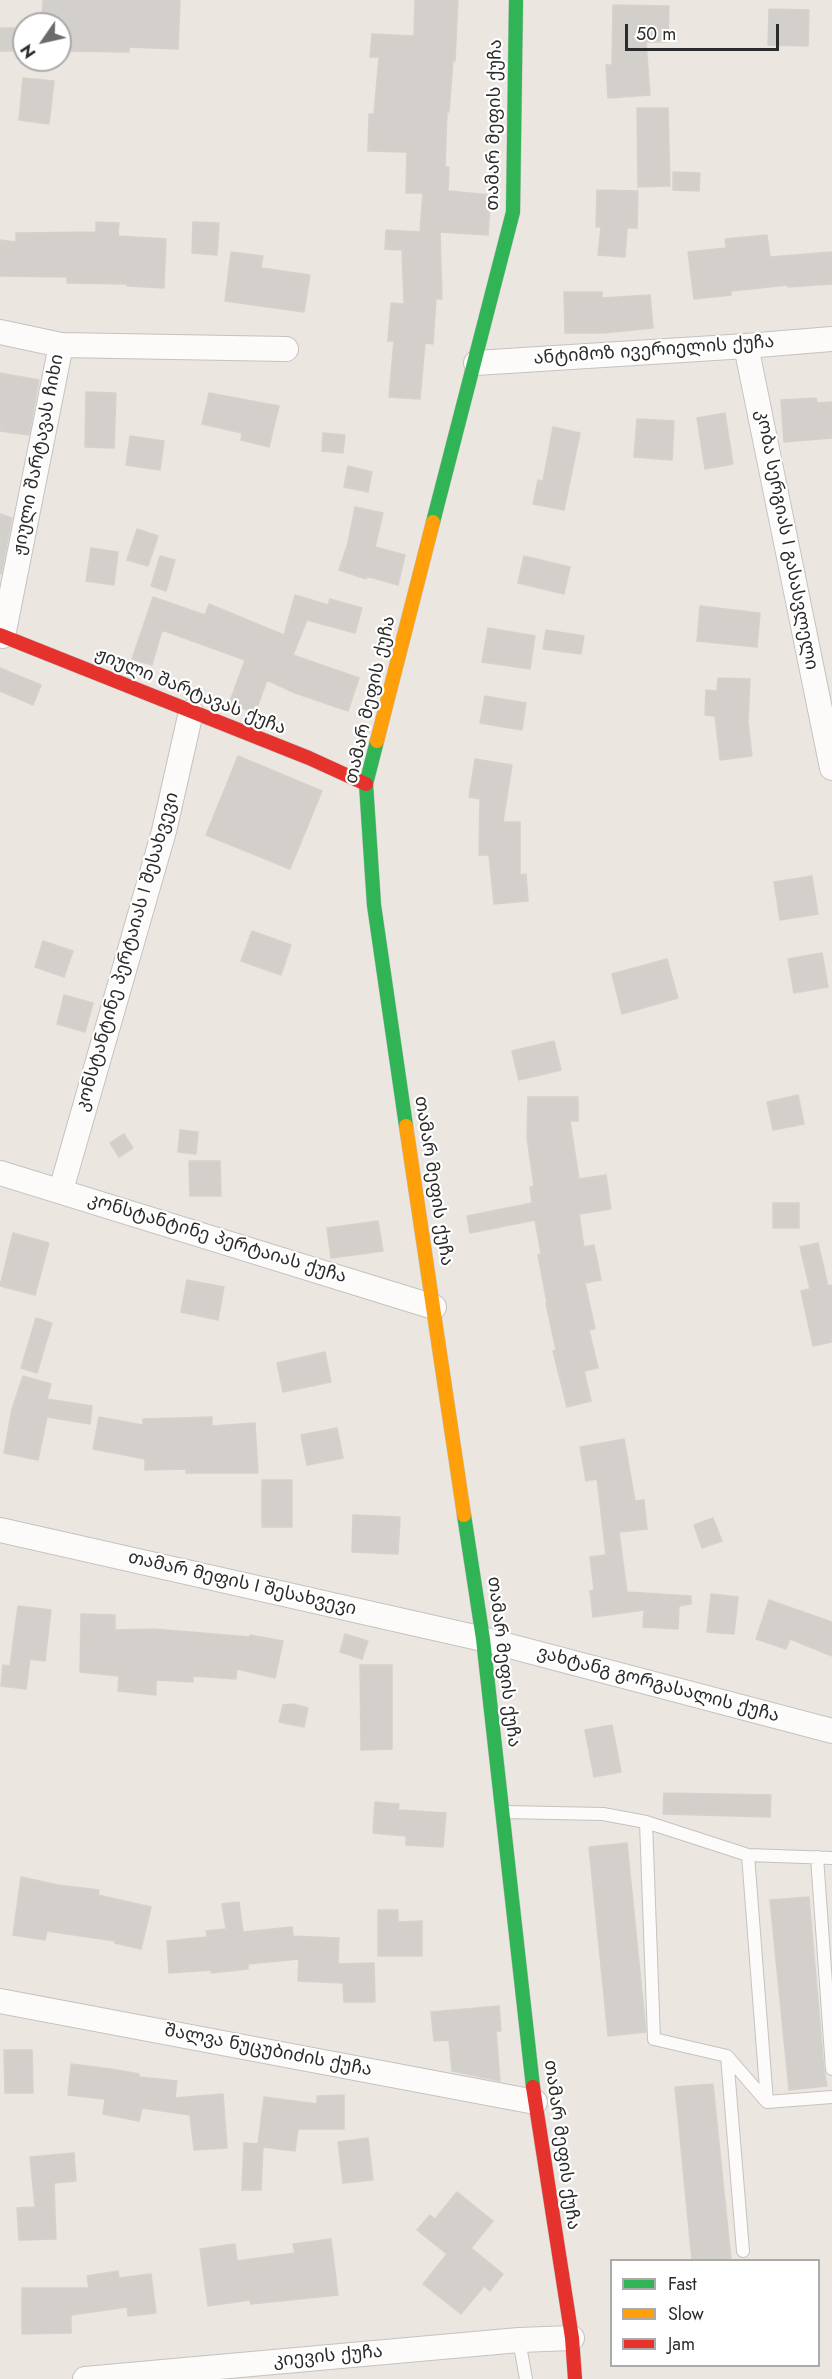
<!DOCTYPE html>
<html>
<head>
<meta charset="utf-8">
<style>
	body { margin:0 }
	#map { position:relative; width:832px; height:2379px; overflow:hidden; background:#ebe6e0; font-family:Jost,sans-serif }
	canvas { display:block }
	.legend { position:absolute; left:610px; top:2259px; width:210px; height:108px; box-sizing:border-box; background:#fff; border:2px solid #aaa; margin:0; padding:8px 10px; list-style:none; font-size:18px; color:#2b2b2b }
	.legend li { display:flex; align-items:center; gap:12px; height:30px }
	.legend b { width:30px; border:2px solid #aaa }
	.north { position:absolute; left:12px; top:12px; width:60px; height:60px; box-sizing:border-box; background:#fff; border:2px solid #aaa; border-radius:50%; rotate:236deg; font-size:16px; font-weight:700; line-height:24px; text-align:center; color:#2b2b2b }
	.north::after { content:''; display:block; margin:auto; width:21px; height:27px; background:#6e6c6a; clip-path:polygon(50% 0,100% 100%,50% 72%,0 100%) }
	.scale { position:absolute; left:625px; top:24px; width:154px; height:27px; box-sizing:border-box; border:3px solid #2b2b2b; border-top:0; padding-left:8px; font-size:18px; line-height:21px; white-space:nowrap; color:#2b2b2b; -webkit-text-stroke:4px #fff; paint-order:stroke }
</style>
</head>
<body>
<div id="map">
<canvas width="832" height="2379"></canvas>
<ul class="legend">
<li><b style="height:8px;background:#30b455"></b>Fast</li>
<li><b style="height:8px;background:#ff9f0a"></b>Slow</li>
<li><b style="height:8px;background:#e5322d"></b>Jam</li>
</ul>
<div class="north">N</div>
<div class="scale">50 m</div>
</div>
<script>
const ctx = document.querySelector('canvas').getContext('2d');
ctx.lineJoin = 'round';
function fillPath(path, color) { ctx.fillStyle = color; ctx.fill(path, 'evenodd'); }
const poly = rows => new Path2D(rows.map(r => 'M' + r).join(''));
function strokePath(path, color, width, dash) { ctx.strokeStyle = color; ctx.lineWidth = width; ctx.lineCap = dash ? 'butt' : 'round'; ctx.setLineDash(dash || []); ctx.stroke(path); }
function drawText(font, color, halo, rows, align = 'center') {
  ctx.font = font + ' Jost,"Noto Sans Georgian",sans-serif'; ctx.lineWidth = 4.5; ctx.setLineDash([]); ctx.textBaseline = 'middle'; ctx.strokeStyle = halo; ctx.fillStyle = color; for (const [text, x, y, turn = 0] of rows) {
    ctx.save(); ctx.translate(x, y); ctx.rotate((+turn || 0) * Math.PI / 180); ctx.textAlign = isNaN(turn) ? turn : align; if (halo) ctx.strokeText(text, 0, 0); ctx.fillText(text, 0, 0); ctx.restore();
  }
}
const building = poly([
	[43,0,180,0,178,49,129,47,129,52,60,51,60,24,42,24,43,0],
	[415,0,458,0,455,61,453,61,449,112,447,112,445,167,449,167,448,191,491,195,488,235,440,232,442,299,436,299,433,344,425,343,420,399,389,397,394,341,388,341,391,303,404,304,402,250,385,249,386,230,420,232,423,193,406,193,407,152,368,151,369,114,374,114,379,57,370,57,372,34,414,36,415,0],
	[613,5,669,6,668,42,646,42,650,95,608,98,606,65,612,65,613,5],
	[769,9,809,10,808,46,768,45,769,9],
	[0,28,17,28,16,51,0,51,0,28],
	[23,78,54,81,49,124,19,120,23,78],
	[637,108,668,108,670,186,638,187,637,108],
	[673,172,700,173,699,191,673,190,673,172],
	[597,190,638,191,637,228,627,228,625,257,598,255,601,227,596,227,597,190],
	[96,222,119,223,118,236,166,239,164,288,127,286,127,284,67,283,67,277,0,276,0,240,16,242,16,233,96,232,96,222],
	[193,222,219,223,217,255,192,253,193,222],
	[767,235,770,257,832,252,832,284,788,287,788,285,731,291,731,295,694,299,688,252,726,248,725,239,767,235],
	[231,252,263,256,261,268,310,275,304,312,225,301,231,252],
	[564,292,602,292,602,298,650,295,653,328,603,333,565,333,564,292],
	[0,373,39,380,29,435,0,431,0,373],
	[86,392,116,393,114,448,85,447,86,392],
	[209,393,279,406,269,447,241,440,242,433,202,424,209,393],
	[816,398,817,403,832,402,832,438,784,442,781,400,816,398],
	[725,413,733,464,705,469,697,418,725,413],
	[637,419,674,421,672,460,634,457,637,419],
	[553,427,580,433,564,510,533,504,538,480,543,481,553,427],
	[323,433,345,435,343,453,322,451,323,433],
	[130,436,164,441,160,470,126,465,130,436],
	[348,466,372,472,368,492,344,487,348,466],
	[355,507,383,513,375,547,405,555,398,585,366,576,366,579,339,570,348,543,355,507],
	[0,514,12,518,1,574,0,574,0,514],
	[137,529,158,536,148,566,127,560,137,529],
	[91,548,118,552,114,585,86,581,91,548],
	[160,556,175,560,166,591,151,586,160,556],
	[524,556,570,567,564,594,518,583,524,556],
	[295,595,328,605,330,599,362,608,355,633,307,620,293,655,359,678,348,711,295,693,267,680,255,713,229,704,245,660,162,630,152,665,132,659,153,597,205,615,209,604,284,635,295,595],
	[700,606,760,613,757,647,697,641,700,606],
	[488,628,535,636,530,669,482,662,488,628],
	[546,630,584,636,581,654,543,649,546,630],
	[0,668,41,685,33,705,0,691,0,668],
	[718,678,750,679,748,721,752,756,720,760,715,716,705,715,706,690,717,691,718,678],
	[485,696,526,703,522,730,480,723,485,696],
	[238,756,322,791,290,869,206,835,238,756],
	[475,759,512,765,503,822,520,822,520,875,526,874,528,901,494,904,489,855,479,855,480,799,469,797,475,759],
	[812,876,818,914,780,920,774,882,812,876],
	[252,931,291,945,281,975,241,961,252,931],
	[43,941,73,951,64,977,35,967,43,941],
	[822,953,828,987,794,993,788,959,822,953],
	[667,959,678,998,622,1014,612,974,667,959],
	[64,995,93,1003,85,1032,57,1024,64,995],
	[554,1041,561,1070,519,1080,512,1051,554,1041],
	[798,1095,804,1124,773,1130,767,1102,798,1095],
	[528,1097,578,1097,578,1121,570,1121,579,1179,606,1175,611,1209,579,1214,584,1247,594,1245,601,1280,585,1283,595,1329,589,1330,598,1368,584,1371,591,1401,567,1407,553,1351,556,1350,546,1303,547,1303,538,1255,541,1254,535,1220,470,1233,467,1216,532,1203,530,1187,534,1186,527,1138,528,1097],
	[180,1130,198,1132,196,1154,178,1152,180,1130],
	[124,1134,133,1148,119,1157,110,1143,124,1134],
	[189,1161,220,1161,221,1196,190,1196,189,1161],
	[773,1203,799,1203,799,1228,773,1228,773,1203],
	[378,1221,383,1251,331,1258,327,1228,378,1221],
	[13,1233,49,1243,35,1295,0,1286,13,1233],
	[818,1243,828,1286,832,1285,832,1342,813,1346,801,1291,810,1289,800,1247,818,1243],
	[187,1280,224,1287,218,1320,181,1312,187,1280],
	[36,1318,52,1323,37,1373,21,1368,36,1318],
	[325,1352,331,1382,283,1392,277,1363,325,1352],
	[23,1376,51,1384,47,1399,92,1406,90,1424,47,1417,38,1460,4,1453,12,1409,23,1376],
	[99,1417,143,1425,143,1419,177,1418,212,1417,212,1426,255,1423,258,1473,186,1473,186,1469,145,1470,145,1459,93,1449,99,1417],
	[337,1428,343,1458,307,1465,301,1435,337,1428],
	[624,1439,635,1501,644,1500,647,1529,619,1532,627,1592,691,1596,691,1604,679,1606,678,1629,643,1627,644,1610,593,1617,590,1591,594,1590,590,1557,606,1555,597,1479,586,1481,580,1447,624,1439],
	[262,1480,292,1480,292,1527,262,1527,262,1480],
	[353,1515,400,1517,398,1554,352,1552,353,1515],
	[713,1518,722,1541,702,1548,694,1525,713,1518],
	[711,1594,738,1597,734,1634,707,1632,711,1594],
	[769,1600,832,1622,832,1656,790,1639,786,1649,756,1639,769,1600],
	[18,1606,51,1610,45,1661,30,1659,26,1689,1,1686,3,1665,10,1666,18,1606],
	[81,1614,115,1615,115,1630,154,1629,250,1637,250,1635,283,1641,275,1678,237,1669,236,1679,193,1676,193,1682,156,1680,156,1695,118,1691,119,1676,80,1672,81,1614],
	[345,1634,368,1641,362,1659,340,1652,345,1634],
	[360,1665,392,1665,392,1749,361,1750,360,1665],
	[293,1704,308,1708,304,1727,279,1722,283,1705,293,1704],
	[612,1725,621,1772,594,1777,585,1730,612,1725],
	[664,1793,771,1795,770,1817,663,1814,664,1793],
	[375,1802,399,1804,398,1810,446,1813,443,1847,406,1845,406,1836,373,1833,375,1802],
	[627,1843,646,2032,608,2036,589,1847,627,1843],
	[21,1877,58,1885,99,1890,98,1895,151,1907,141,1949,115,1943,115,1941,47,1931,45,1940,13,1935,21,1877],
	[809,1897,824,2070,827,2086,789,2090,770,1900,809,1897],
	[239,1902,243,1932,292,1927,293,1936,339,1938,338,1964,374,1963,375,2002,344,2002,343,1983,298,1981,299,1959,248,1964,248,1969,211,1973,211,1970,169,1973,167,1941,207,1937,206,1931,226,1929,222,1904,239,1902],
	[378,1910,398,1910,398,1922,422,1921,422,1956,378,1956,378,1910],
	[499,2006,501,2031,496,2031,500,2081,452,2071,449,2040,434,2041,431,2012,499,2006],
	[4,2050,32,2050,33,2093,5,2093,4,2050],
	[71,2064,111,2069,139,2074,139,2077,177,2081,175,2098,223,2094,227,2148,194,2150,190,2115,142,2108,139,2121,103,2114,105,2099,68,2095,71,2064],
	[713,2084,731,2260,692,2260,675,2087,713,2084],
	[344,2095,344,2129,298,2129,295,2151,263,2147,261,2190,242,2190,244,2143,258,2144,264,2097,317,2104,317,2096,344,2095],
	[368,2138,373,2180,343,2183,338,2142,368,2138],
	[74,2153,76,2181,54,2183,56,2239,19,2240,17,2208,35,2207,30,2157,74,2153],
	[457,2192,493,2221,471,2248,503,2274,490,2291,484,2286,461,2314,423,2284,447,2254,417,2230,430,2215,435,2219,457,2192],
	[331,2239,338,2295,251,2304,250,2300,208,2306,200,2249,235,2244,237,2261,295,2253,293,2244,331,2239],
	[118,2271,119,2278,151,2274,156,2313,128,2316,127,2307,71,2315,71,2333,22,2334,22,2288,89,2288,87,2276,118,2271]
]);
fillPath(building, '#d3d0cc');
strokePath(building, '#d5d2cc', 1.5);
const lane = poly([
	[504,1812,603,1814,646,1822,748,1855,832,1858],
	[646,1822,654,2039,727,2056,767,2102,832,2097],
	[748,1855,767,2102],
	[817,1857,832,2069],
	[727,2056,743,2251],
	[519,2340,526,2379]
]);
const street = poly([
	[0,332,61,345,3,636],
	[61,345,286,349],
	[746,346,832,768],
	[476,363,746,346,832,339],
	[0,1173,434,1307],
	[61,1190,164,831,191,712],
	[0,1530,483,1639,832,1731],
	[0,2001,535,2102],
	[85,2379,519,2340,572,2338]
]);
const fast = poly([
	[433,522,513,212,516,0],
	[377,741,366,784,374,905,406,1126],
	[464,1515,483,1639,533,2087]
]);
const slow = poly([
	[377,741,433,522],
	[406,1126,464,1515]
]);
const jam = poly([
	[0,635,309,758,366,784],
	[533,2087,572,2338,575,2379]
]);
strokePath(lane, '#c4c2c2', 14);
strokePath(street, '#c4c2c2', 26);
strokePath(fast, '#c4c2c2', 15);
strokePath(slow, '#c4c2c2', 15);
strokePath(jam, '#c4c2c2', 15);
strokePath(lane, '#fcfbfa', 12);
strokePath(street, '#fcfbfa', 24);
strokePath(fast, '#30b455', 14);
strokePath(slow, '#ff9f0a', 14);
strokePath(jam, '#e5322d', 14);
drawText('18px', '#2b2b2b', '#fff', [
	["თამარ მეფის ქუჩა",495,125,-89],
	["ანტიმოზ ივერიელის ქუჩა",654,351,-4],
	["ჟიული შარტავას ჩიხი",39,455,-79],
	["კობა სერგიას I გასასვლელი",786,540,79],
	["ჟიული შარტავას ქუჩა",190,692,22],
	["თამარ მეფის ქუჩა",371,700,-77],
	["კონსტანტინე პერტაიას I შესახვევი",128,952,-74],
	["თამარ მეფის ქუჩა",433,1181,81],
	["კონსტანტინე პერტაიას ქუჩა",217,1239,17],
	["თამარ მეფის I შესახვევი",242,1584,13],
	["თამარ მეფის ქუჩა",503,1662,83],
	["ვახტანგ გორგასალის ქუჩა",658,1685,15],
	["შალვა ნუცუბიძის ქუჩა",268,2051,11],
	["თამარ მეფის ქუჩა",561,2145,82],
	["კიევის ქუჩა",328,2357,-5]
]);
</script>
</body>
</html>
